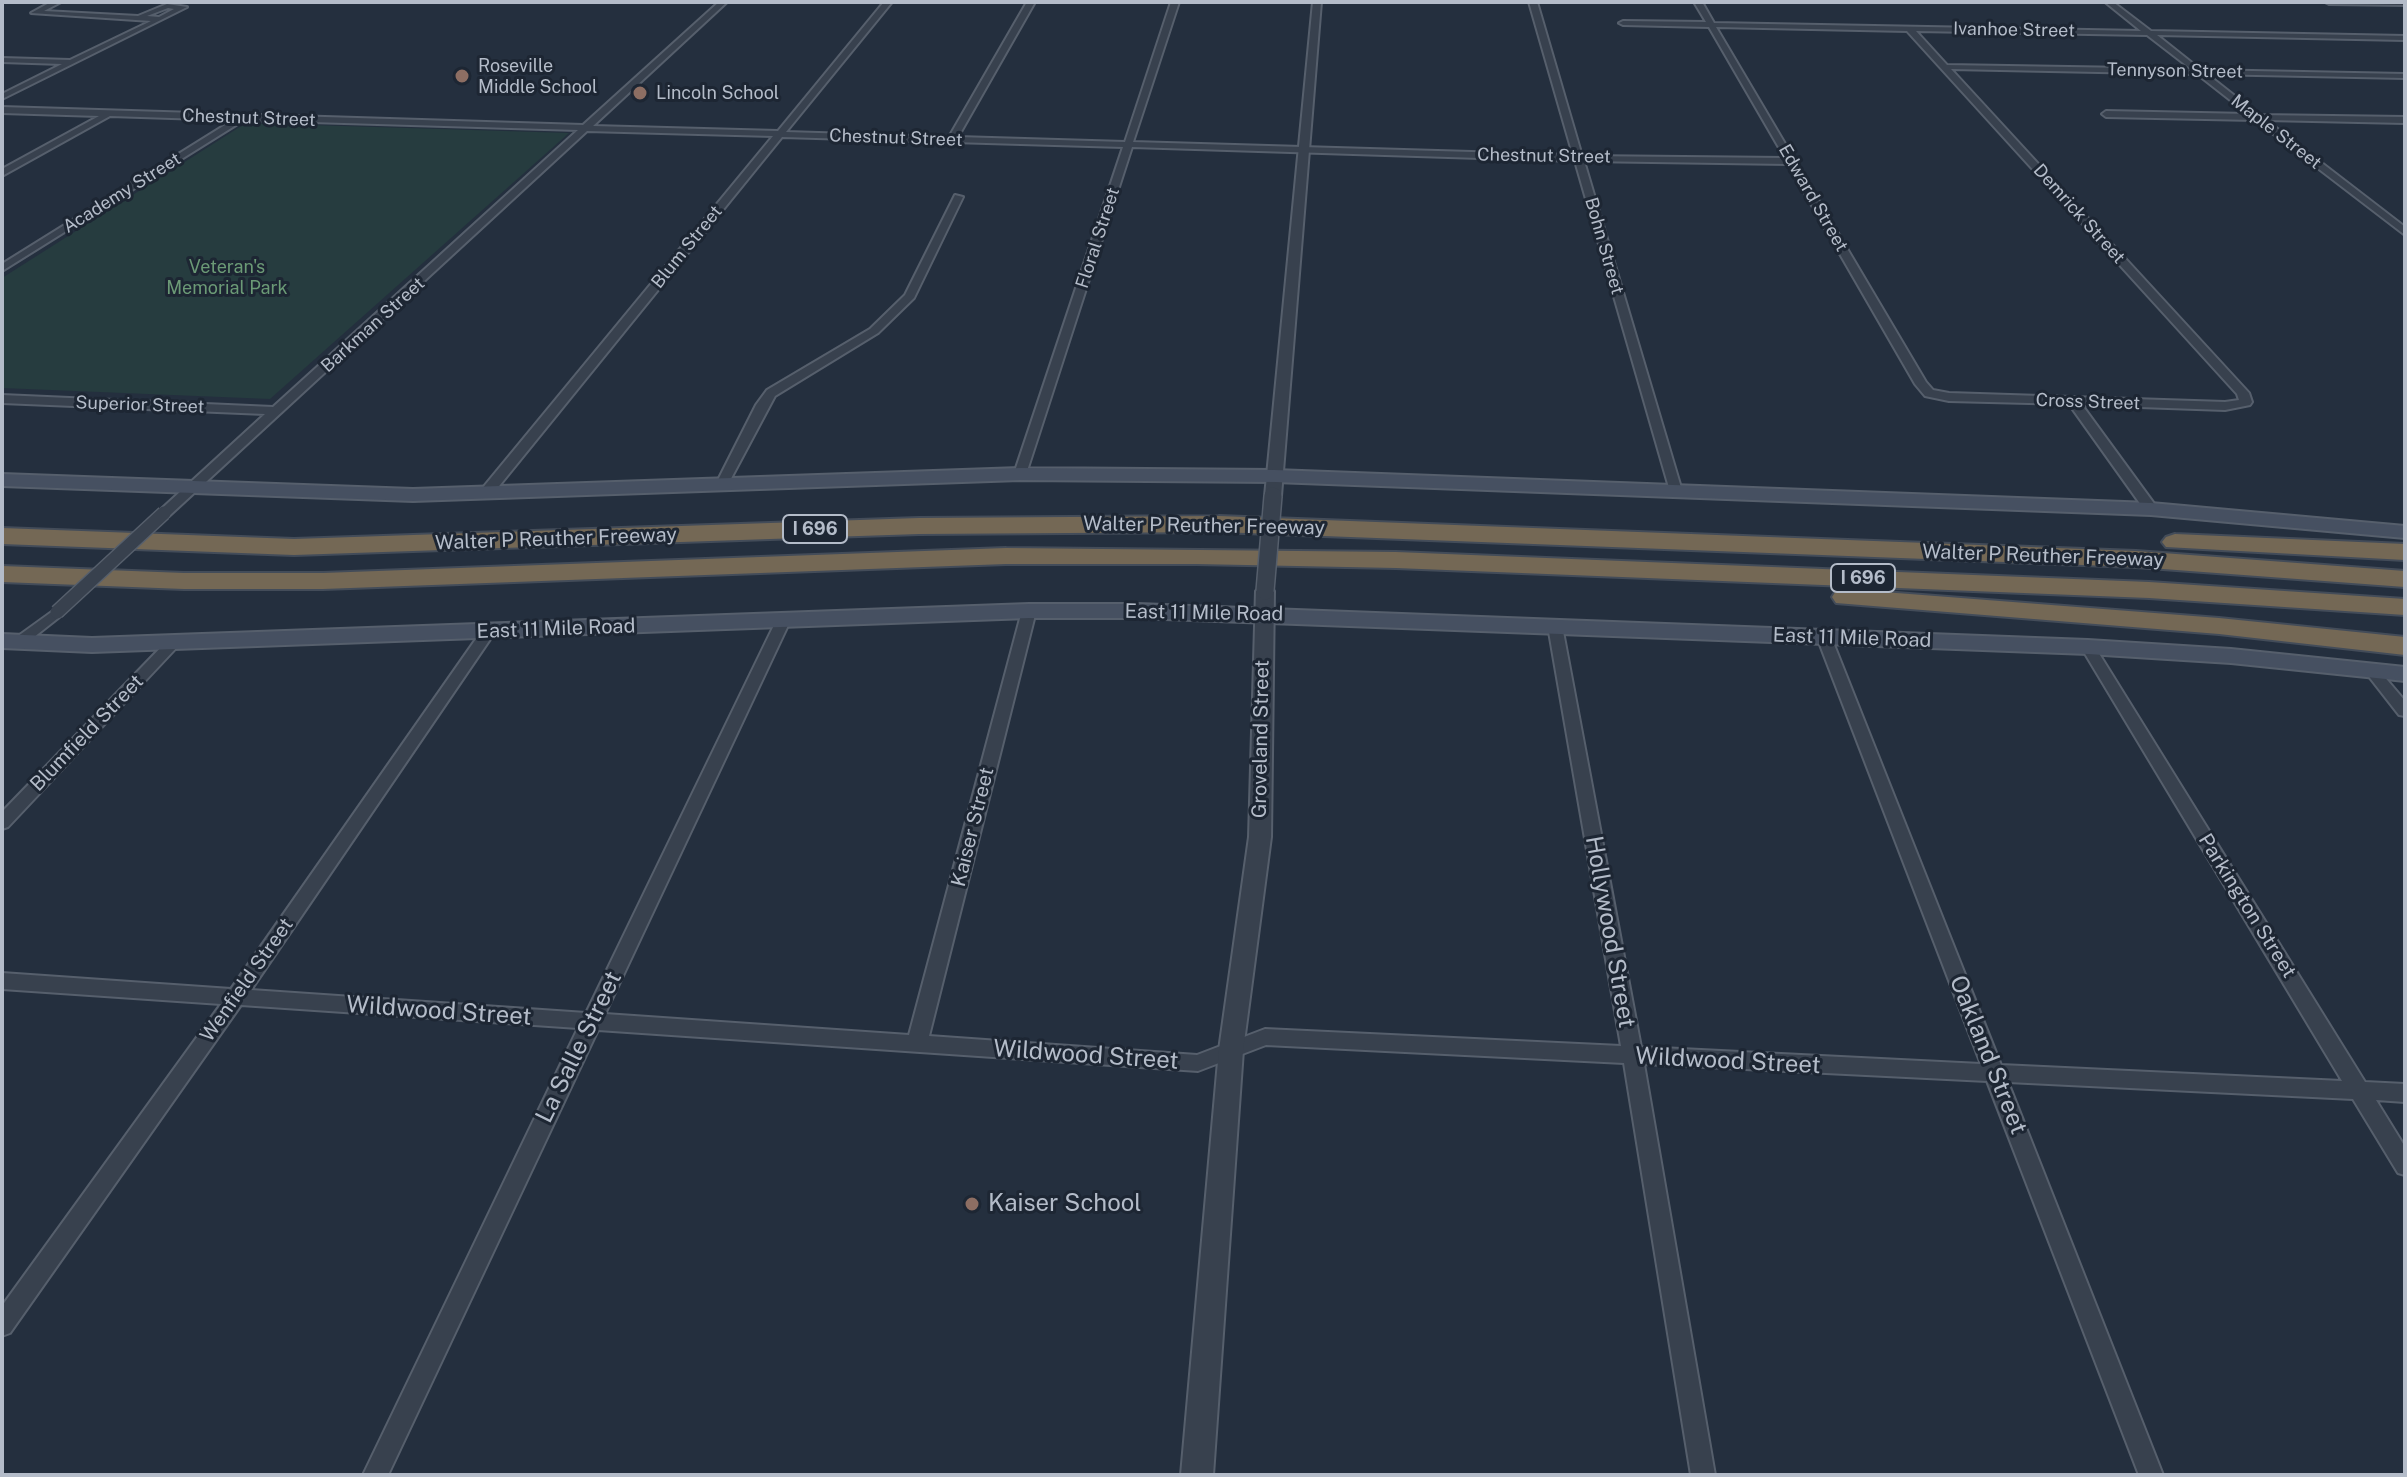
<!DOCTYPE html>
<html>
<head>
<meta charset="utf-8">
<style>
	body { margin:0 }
	#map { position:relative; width:2407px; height:1477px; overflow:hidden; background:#242f3e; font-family:"Public Sans",sans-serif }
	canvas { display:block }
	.frame { position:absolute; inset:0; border:4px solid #b4bcc9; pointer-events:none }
</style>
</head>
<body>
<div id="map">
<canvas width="2407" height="1477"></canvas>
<div class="frame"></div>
</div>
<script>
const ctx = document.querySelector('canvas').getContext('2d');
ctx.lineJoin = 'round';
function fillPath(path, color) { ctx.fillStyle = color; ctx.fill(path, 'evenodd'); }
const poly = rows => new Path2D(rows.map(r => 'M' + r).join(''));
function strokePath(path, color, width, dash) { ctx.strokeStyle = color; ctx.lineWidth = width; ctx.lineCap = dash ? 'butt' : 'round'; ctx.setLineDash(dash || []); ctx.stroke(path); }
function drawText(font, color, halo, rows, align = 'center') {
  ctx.font = font + ' "Public Sans",sans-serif'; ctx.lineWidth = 6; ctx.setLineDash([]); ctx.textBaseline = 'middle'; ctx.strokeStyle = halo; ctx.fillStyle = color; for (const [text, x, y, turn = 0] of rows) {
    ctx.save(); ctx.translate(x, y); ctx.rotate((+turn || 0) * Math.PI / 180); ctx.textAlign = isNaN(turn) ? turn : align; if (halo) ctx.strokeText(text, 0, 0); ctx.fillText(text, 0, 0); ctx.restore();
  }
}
fillPath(poly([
	[246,123,569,133,270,399,2,388,2,278]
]), '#263c3f');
const minor = poly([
	[51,2,61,2,44,11,138,16,167,4,187,7,2,99,2,94,62,64,2,62,2,58,70,60,151,21,31,13,51,2],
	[168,8,174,9,159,17,147,16,168,8],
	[719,2,727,2,593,126,778,131,884,2,892,2,786,132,949,137,1027,2,1035,2,958,137,1125,142,1171,2,1179,2,1133,142,1573,155,1529,2,1537,2,1582,156,1785,158,1709,27,1623,25,1619,23,1623,21,1706,22,1694,2,1702,2,1714,23,2141,31,2105,2,2113,2,2151,31,2405,36,2405,40,2157,35,2201,70,2405,74,2405,78,2207,74,2259,115,2405,117,2405,123,2266,120,2405,227,2405,235,2255,120,2106,117,2102,114,2106,111,2248,114,2197,74,1951,69,2249,393,2252,402,2250,405,2225,410,2082,405,2158,509,2151,513,2146,512,2069,404,1949,401,1925,396,1915,384,1788,164,1584,161,1682,491,1676,495,1670,491,1575,161,1132,147,1026,474,1020,478,1014,474,1123,147,782,137,491,496,486,497,479,493,481,490,773,136,587,131,169,516,159,516,157,513,265,414,2,403,2,395,273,407,578,130,244,120,2,271,2,264,233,120,110,116,2,176,2,169,99,116,2,113,2,107,583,125,719,2],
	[1716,27,1907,31,2237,394,2239,400,2225,402,1949,393,1933,390,1926,382,1716,27],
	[1916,31,2147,35,2191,69,1947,65,1916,31],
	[2325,2,2405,2,2405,5,2329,4,2325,2],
	[955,195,963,197,914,298,878,333,775,396,727,486,721,490,716,489,715,486,756,405,767,390,870,329,905,295,955,195],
	[1029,607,1036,611,929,1036,1197,1055,1265,1029,1621,1046,1548,626,1555,622,1562,626,1641,1047,1981,1064,1817,637,1824,632,1831,637,2001,1065,2342,1081,2081,647,2088,642,2095,647,2365,1082,2405,1084,2405,1102,2376,1100,2405,1147,2405,1175,2398,1173,2353,1099,2008,1082,2163,1475,2139,1475,1987,1081,1644,1064,1715,1475,1691,1475,1624,1063,1266,1045,1198,1071,598,1030,388,1475,363,1475,578,1028,241,1005,10,1333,2,1336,2,1306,221,1004,2,989,2,973,231,989,483,629,488,627,495,632,251,990,586,1013,777,619,784,615,791,619,605,1014,909,1035,1022,611,1029,607],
	[57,608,64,612,62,615,24,645,14,645,12,642,14,639,57,608],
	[173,638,178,640,180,643,178,646,8,827,2,829,2,812,168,640,173,638],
	[2372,666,2377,668,2405,701,2405,716,2399,715,2367,674,2364,671,2372,666]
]);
const tertiary = poly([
	[1313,2,1321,2,1281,496,1273,501,1265,496,1313,2],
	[1265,586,1274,591,1271,837,1243,1050,1213,1475,1181,1475,1219,1050,1249,837,1256,591,1265,586]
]);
const secondary = poly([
	[1020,468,1275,470,2151,503,2405,526,2405,538,2151,515,1275,482,1020,480,413,501,2,486,2,474,413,489,1020,468],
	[1029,604,1138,604,2088,640,2231,649,2405,667,2405,681,2231,663,2088,654,1138,618,1029,618,92,652,2,648,2,634,92,638,1029,604]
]);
const motorway = poly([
	[1219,516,2136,551,2405,571,2405,587,2136,567,1219,532,919,534,294,555,2,544,2,528,294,539,919,518,1219,516],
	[2175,534,2405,544,2405,560,2166,547,2162,542,2166,537,2175,534],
	[1006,548,1396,552,2149,582,2405,599,2405,615,2149,598,1396,568,1196,564,1006,564,323,589,184,589,2,582,2,566,184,573,323,573,1006,548],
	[1845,589,2219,618,2405,637,2405,655,2219,634,1836,603,1832,597,1836,591,1845,589]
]);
strokePath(minor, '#565f6c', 4);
strokePath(tertiary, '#565f6c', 4);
strokePath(secondary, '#565f6c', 4);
strokePath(motorway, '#434c59', 4);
fillPath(minor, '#38414e');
fillPath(tertiary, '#38414e');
fillPath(secondary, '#465061');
fillPath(motorway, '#746855');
const minorBridge = poly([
	[57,612,164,513]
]);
const tertiaryBridge = poly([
	[1265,591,1273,496]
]);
strokePath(minorBridge, '#565f6c', 16, []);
strokePath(tertiaryBridge, '#565f6c', 20, []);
strokePath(minorBridge, '#38414e', 13);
strokePath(tertiaryBridge, '#38414e', 17);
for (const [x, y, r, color] of [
	[462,76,8,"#8d6e63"],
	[640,93,8,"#8d6e63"],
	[972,1204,8,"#8d6e63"]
]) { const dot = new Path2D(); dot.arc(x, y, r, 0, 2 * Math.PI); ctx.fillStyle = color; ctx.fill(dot); strokePath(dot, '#1d2633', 3); }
drawText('18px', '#b4bcc9', '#1d2633', [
	["Ivanhoe Street",2014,30,1],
	["Tennyson Street",2175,71,1],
	["Chestnut Street",249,118,2],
	["Maple Street",2276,132,38],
	["Chestnut Street",896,138,2],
	["Chestnut Street",1544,156,1],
	["Academy Street",122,193,-32],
	["Edward Street",1813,198,60],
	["Demrick Street",2079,214,48],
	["Floral Street",1098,238,-72],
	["Bohn Street",1604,246,74],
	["Blum Street",687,247,-51],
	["Barkman Street",373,325,-42],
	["Cross Street",2088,402,2],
	["Superior Street",140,405,2]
]);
drawText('18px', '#b4bcc9', '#1d2633', [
	["Roseville",478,66],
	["Middle School",478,87],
	["Lincoln School",656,93]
], 'left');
drawText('18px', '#6b9a76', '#1d2633', [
	["Veteran's",227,267],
	["Memorial Park",227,288]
]);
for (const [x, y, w] of [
	[815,529,64],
	[1863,578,64]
]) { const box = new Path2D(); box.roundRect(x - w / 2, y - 14, w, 28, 6); ctx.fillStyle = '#1d2633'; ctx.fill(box); strokePath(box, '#b4bcc9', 2); }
drawText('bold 18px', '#b4bcc9', null, [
	["I 696",815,529],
	["I 696",1863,578]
]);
drawText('20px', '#b4bcc9', '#1d2633', [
	["Walter P Reuther Freeway",1204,526,1],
	["Walter P Reuther Freeway",556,539,-2],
	["Walter P Reuther Freeway",2043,556,2],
	["East 11 Mile Road",1204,613,1],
	["East 11 Mile Road",556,629,-2],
	["East 11 Mile Road",1852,638,2],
	["Blumfield Street",87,733,-46],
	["Groveland Street",1261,739,-89],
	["Kaiser Street",973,827,-76],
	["Parkington Street",2247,906,58],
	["Wenfield Street",247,980,-55]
]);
drawText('24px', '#b4bcc9', '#1d2633', [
	["Hollywood Street",1610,932,80],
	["Wildwood Street",439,1011,4],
	["La Salle Street",579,1047,-64],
	["Wildwood Street",1086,1055,4],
	["Oakland Street",1988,1055,68],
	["Wildwood Street",1728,1061,3]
]);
drawText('24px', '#b4bcc9', '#1d2633', [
	["Kaiser School",988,1204]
], 'left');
</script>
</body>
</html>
